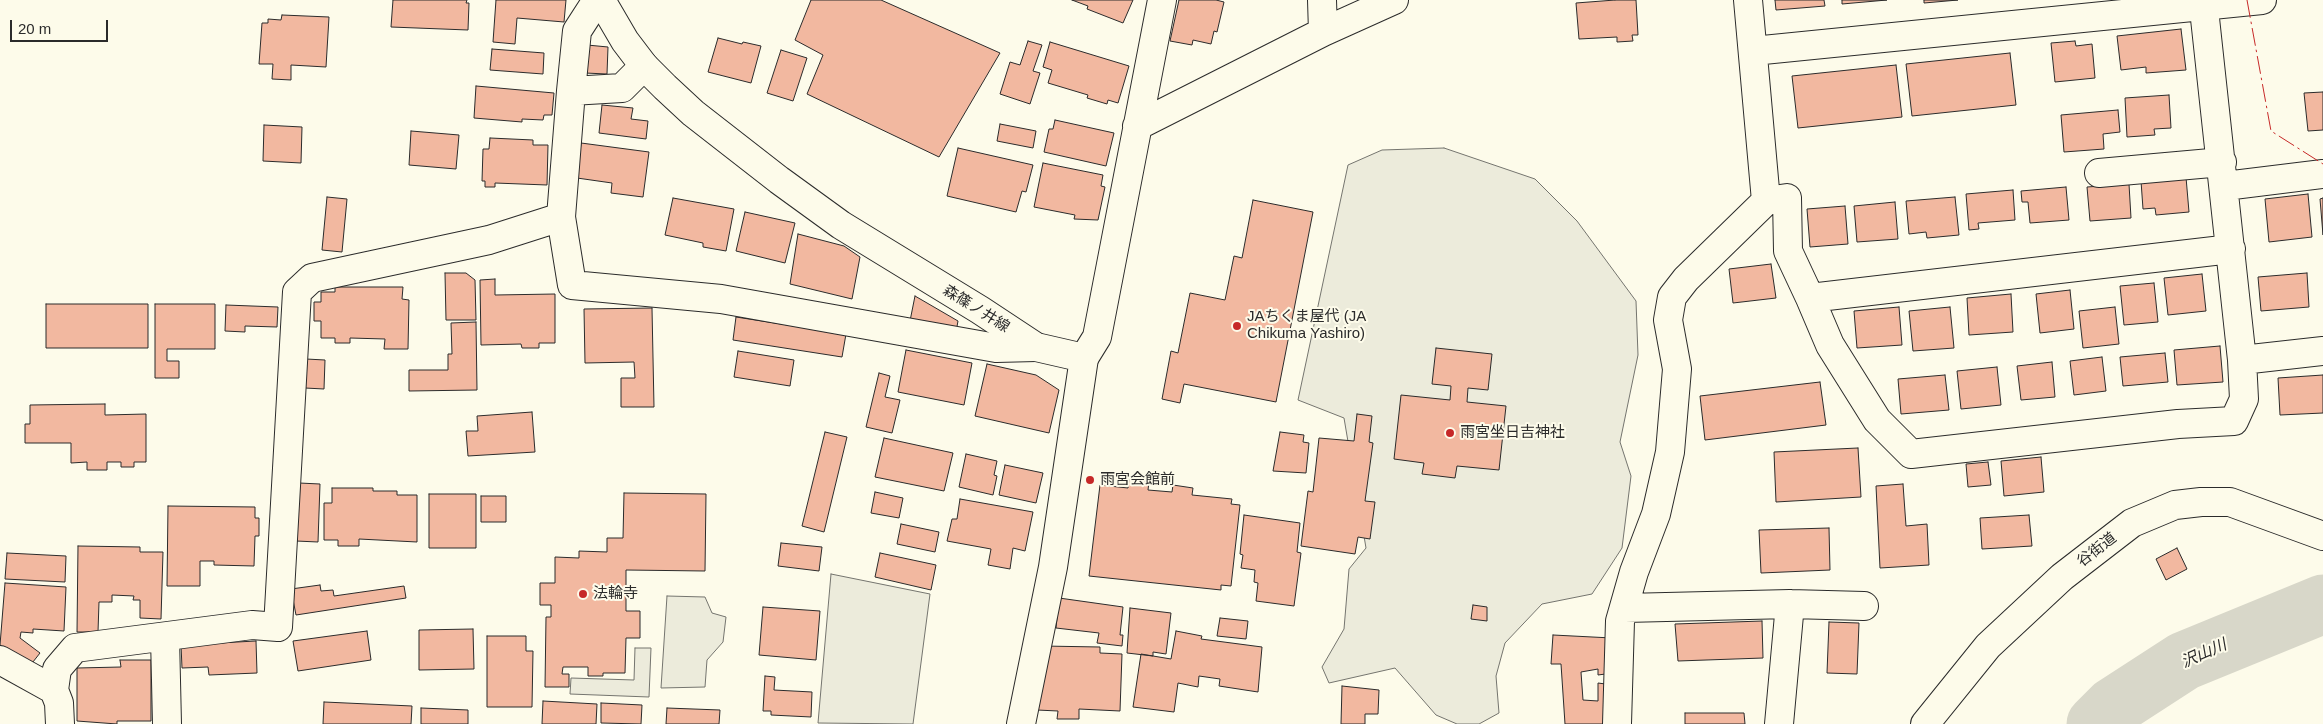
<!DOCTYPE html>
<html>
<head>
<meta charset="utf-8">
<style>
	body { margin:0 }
	#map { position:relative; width:2323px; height:724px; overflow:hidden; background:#fdfbea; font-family:Arial,sans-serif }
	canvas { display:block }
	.scale { position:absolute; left:10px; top:20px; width:98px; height:22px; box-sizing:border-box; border:2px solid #2b2b2b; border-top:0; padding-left:6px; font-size:15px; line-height:18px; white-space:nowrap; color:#2b2b2b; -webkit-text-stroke:4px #fdfbea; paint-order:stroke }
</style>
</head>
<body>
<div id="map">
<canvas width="2323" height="724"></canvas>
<div class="scale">20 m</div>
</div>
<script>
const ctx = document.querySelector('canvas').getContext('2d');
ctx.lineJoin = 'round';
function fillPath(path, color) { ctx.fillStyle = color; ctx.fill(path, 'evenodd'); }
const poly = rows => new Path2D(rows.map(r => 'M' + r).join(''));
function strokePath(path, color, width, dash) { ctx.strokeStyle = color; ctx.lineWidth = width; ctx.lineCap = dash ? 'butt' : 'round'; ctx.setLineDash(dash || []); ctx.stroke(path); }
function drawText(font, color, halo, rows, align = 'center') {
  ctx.font = font + ' Arial,"Noto Sans JP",sans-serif'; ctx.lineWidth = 4; ctx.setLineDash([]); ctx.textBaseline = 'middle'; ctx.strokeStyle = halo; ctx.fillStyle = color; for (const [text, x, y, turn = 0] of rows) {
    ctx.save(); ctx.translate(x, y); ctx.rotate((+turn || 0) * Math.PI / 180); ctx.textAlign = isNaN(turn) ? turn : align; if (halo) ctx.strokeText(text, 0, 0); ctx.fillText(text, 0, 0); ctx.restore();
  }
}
const green = poly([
	[1444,148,1535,179,1577,221,1636,301,1638,355,1620,442,1631,476,1622,548,1592,594,1542,604,1505,643,1496,676,1499,713,1479,724,1457,724,1436,715,1395,668,1329,683,1322,667,1344,629,1349,569,1366,548,1344,418,1298,400,1348,165,1382,150,1444,148],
	[831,574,930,594,913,724,818,723,831,574],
	[667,596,705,597,712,613,726,617,723,642,707,660,705,687,661,688,667,596],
	[635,648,651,648,649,697,570,694,571,678,634,680,635,648]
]);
fillPath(green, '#ecebdb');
strokePath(green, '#74746e', 1);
strokePath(poly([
	[2096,724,2113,707,2184,661,2323,604]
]), '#d8d7c9', 59);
const building = poly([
	[393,0,467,0,466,3,469,3,468,30,391,27,393,0],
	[496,0,566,0,564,22,517,18,515,44,493,42,496,0],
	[811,0,881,0,1000,53,939,157,807,94,823,55,795,40,811,0],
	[1072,0,1133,0,1123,23,1087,9,1088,6,1072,0],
	[1179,0,1216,0,1224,2,1217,32,1214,31,1211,44,1193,40,1192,45,1170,41,1179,0],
	[1615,0,1636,0,1638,35,1632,35,1633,41,1617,42,1617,37,1579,39,1576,3,1615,0],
	[1775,0,1824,0,1825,6,1776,10,1775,0],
	[1842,0,1887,0,1842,4,1842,0],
	[1924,0,1958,0,1924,3,1924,0],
	[282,15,329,17,326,67,291,65,291,80,272,79,273,64,259,64,262,23,268,23,268,19,281,20,282,15],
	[2181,29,2186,70,2146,73,2146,67,2121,70,2117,36,2181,29],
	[718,38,742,44,743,42,761,46,751,83,708,72,718,38],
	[1028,41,1042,45,1033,71,1040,73,1030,104,1000,94,1010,62,1020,65,1028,41],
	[2075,41,2076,46,2092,44,2095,78,2055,82,2051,43,2075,41],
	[1050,42,1129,66,1118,103,1108,100,1107,104,1087,98,1088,95,1048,83,1052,70,1043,67,1050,42],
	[587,45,608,47,607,74,585,73,587,45],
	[492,49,544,53,543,74,490,70,492,49],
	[781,50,807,58,793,101,767,93,781,50],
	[2010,53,2016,105,1912,116,1906,64,2010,53],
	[1896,65,1902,117,1798,128,1792,76,1896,65],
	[476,86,554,93,552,115,544,115,543,120,522,119,522,122,474,118,476,86],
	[2323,92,2323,130,2308,131,2304,93,2323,92],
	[2169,95,2171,128,2154,129,2155,135,2127,137,2125,98,2169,95],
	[602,105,633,108,631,119,648,121,646,139,599,133,602,105],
	[2118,110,2120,132,2103,134,2104,149,2064,152,2061,115,2118,110],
	[1055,120,1114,133,1106,166,1044,152,1049,129,1053,129,1055,120],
	[1000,124,1036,131,1033,148,997,141,1000,124],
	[264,125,302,127,301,163,263,161,264,125],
	[411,131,459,135,456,169,409,165,411,131],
	[490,138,533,140,533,145,548,145,547,185,495,183,495,187,485,187,485,181,482,181,483,149,489,149,490,138],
	[581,143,649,152,643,197,611,193,612,183,577,178,581,143],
	[958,148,1033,165,1026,192,1022,191,1016,212,947,196,958,148],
	[1043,163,1103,175,1101,186,1105,187,1098,220,1074,219,1075,215,1034,207,1043,163],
	[2186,177,2189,212,2156,215,2155,208,2143,209,2141,181,2186,177],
	[2129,184,2131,218,2090,221,2087,187,2129,184],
	[2066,187,2069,220,2030,223,2028,202,2022,202,2021,191,2066,187],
	[2013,190,2015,220,1978,223,1979,229,1969,230,1966,194,2013,190],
	[2308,194,2312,237,2269,242,2265,199,2308,194],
	[327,197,347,199,342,252,322,250,327,197],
	[1955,197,1959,235,1927,238,1926,232,1909,234,1906,201,1955,197],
	[673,198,734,209,726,251,703,247,703,243,665,235,673,198],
	[2323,198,2323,235,2320,199,2323,198],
	[1253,200,1313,212,1276,402,1184,384,1180,403,1162,399,1171,351,1178,353,1190,293,1225,300,1234,256,1242,258,1253,200],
	[1895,202,1898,239,1857,242,1854,206,1895,202],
	[1845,206,1848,244,1810,247,1807,209,1845,206],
	[745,212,795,223,785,263,736,251,745,212],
	[798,234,844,246,860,257,852,299,790,284,798,234],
	[1771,264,1776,298,1733,303,1729,269,1771,264],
	[445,273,466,273,475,280,476,320,446,320,445,273],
	[2307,273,2309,307,2261,311,2258,277,2307,273],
	[2202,274,2206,311,2168,315,2164,278,2202,274],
	[495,279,495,295,555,294,555,343,539,343,539,348,522,348,521,344,481,345,480,280,495,279],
	[2154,283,2158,322,2124,325,2120,286,2154,283],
	[335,287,403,287,402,299,409,300,408,349,384,349,385,339,350,338,350,343,335,343,335,338,321,338,321,321,314,321,314,302,321,302,321,292,335,292,335,287],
	[2070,290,2074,329,2040,333,2036,294,2070,290],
	[2011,294,2013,332,1969,335,1967,298,2011,294],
	[915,296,958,321,956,332,910,321,915,296],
	[46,304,148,304,148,348,46,348,46,304],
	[155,304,215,304,215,349,167,349,167,361,179,361,179,378,155,378,155,304],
	[226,305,278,307,277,327,245,326,245,332,225,331,226,305],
	[1899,307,1902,345,1857,348,1854,311,1899,307],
	[1950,307,1954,348,1913,351,1909,311,1950,307],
	[2115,307,2119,344,2083,348,2079,311,2115,307],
	[652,308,654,407,621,407,621,378,635,378,634,362,585,363,584,309,652,308],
	[736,317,846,334,842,357,733,340,736,317],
	[476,322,477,390,409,391,409,370,448,370,448,354,452,354,451,323,476,322],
	[2220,346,2223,382,2177,385,2174,350,2220,346],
	[1436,348,1492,354,1488,390,1468,388,1467,402,1506,406,1499,470,1457,466,1455,478,1422,474,1424,463,1394,459,1401,395,1450,400,1451,386,1432,384,1436,348],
	[906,350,972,363,964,405,898,392,906,350],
	[738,351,794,360,790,386,734,377,738,351],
	[2165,353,2168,382,2123,386,2120,357,2165,353],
	[2102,357,2106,391,2074,395,2070,361,2102,357],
	[306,359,325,360,324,389,305,388,306,359],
	[2052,362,2055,397,2021,400,2017,366,2052,362],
	[987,364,1036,375,1059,390,1049,433,975,416,987,364],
	[1997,367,2001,405,1961,409,1957,371,1997,367],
	[879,373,890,376,885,397,900,400,892,433,866,427,879,373],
	[1945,375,1949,410,1901,414,1898,379,1945,375],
	[2323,375,2323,413,2280,415,2278,378,2323,375],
	[1820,382,1826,425,1705,440,1700,396,1820,382],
	[105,404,105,415,146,414,146,462,134,462,134,467,121,467,121,462,107,462,107,470,87,470,87,462,71,463,71,443,25,443,25,424,30,424,30,405,105,404],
	[532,412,535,452,468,456,466,431,478,431,477,416,532,412],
	[1357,414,1372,416,1369,442,1373,443,1365,501,1375,502,1370,539,1358,537,1355,554,1301,546,1308,491,1313,492,1319,438,1354,441,1357,414],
	[825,432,847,437,824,532,802,526,825,432],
	[1280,432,1304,435,1303,442,1309,443,1306,473,1273,471,1280,432],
	[884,438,953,453,944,491,875,477,884,438],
	[1858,448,1861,497,1776,502,1774,452,1858,448],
	[966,454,997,461,994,475,997,476,993,495,959,487,966,454],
	[2041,457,2044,492,2004,496,2001,461,2041,457],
	[1988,462,1991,485,1968,487,1966,464,1988,462],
	[1005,465,1043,473,1036,503,999,495,1005,465],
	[1129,480,1149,482,1148,490,1172,492,1173,485,1193,488,1192,495,1232,499,1231,504,1240,505,1231,586,1221,585,1221,590,1089,576,1100,485,1128,488,1129,480],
	[299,483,320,484,318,542,296,541,299,483],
	[1903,484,1906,526,1927,524,1929,565,1880,568,1876,486,1903,484],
	[332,488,373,488,373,491,397,491,397,495,417,495,417,542,359,539,359,546,338,546,338,540,324,540,324,503,332,503,332,488],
	[875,492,903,498,899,518,871,513,875,492],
	[624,493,706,494,705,571,626,570,626,611,640,611,640,638,626,638,625,673,603,673,603,676,588,676,588,667,563,667,562,674,569,674,569,687,545,687,546,617,551,617,551,605,540,605,540,583,555,583,555,557,579,558,579,551,607,552,607,538,623,538,624,493],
	[429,494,476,494,476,548,429,548,429,494],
	[481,496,506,496,506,522,481,522,481,496],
	[960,499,1033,512,1025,551,1013,548,1010,569,988,565,991,549,947,541,952,519,957,519,960,499],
	[168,506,255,507,255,518,259,518,259,536,255,536,254,566,214,565,214,561,200,561,200,586,167,586,168,506],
	[1244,515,1300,523,1297,552,1301,553,1294,606,1256,601,1258,583,1254,582,1255,570,1241,568,1243,555,1240,554,1244,515],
	[2029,515,2032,546,1982,549,1980,518,2029,515],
	[901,524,939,532,935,552,897,544,901,524],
	[1829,528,1830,570,1761,573,1759,530,1829,528],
	[781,543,822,547,819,571,778,566,781,543],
	[78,546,140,547,140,552,163,552,161,619,140,618,140,600,133,600,134,596,112,595,112,602,99,602,98,632,77,632,78,546],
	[2177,548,2187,569,2166,580,2156,559,2177,548],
	[7,553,66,556,65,582,5,579,7,553],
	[880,553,936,565,931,590,875,577,880,553],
	[5,583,66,587,64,631,33,629,33,633,21,632,20,638,40,653,29,667,0,645,5,583],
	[320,585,321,591,333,590,334,596,404,586,406,598,296,615,291,589,320,585],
	[1059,598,1123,607,1120,635,1123,635,1122,646,1097,643,1099,633,1056,628,1059,598],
	[1473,605,1487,607,1487,621,1471,619,1473,605],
	[763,607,820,611,816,660,759,655,763,607],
	[1130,608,1171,613,1166,654,1153,652,1153,656,1127,653,1130,608],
	[1220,618,1248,621,1246,639,1217,636,1220,618],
	[1762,621,1763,658,1678,661,1675,624,1762,621],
	[1829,622,1859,623,1857,674,1827,673,1829,622],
	[473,629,474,669,419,670,419,630,473,629],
	[367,631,371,660,298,671,293,641,367,631],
	[1176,631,1202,636,1201,639,1262,647,1258,692,1219,686,1220,679,1199,676,1198,687,1178,683,1174,712,1133,707,1141,654,1171,659,1176,631],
	[1553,635,1612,638,1613,673,1598,675,1598,669,1581,672,1583,700,1598,701,1598,683,1613,685,1613,724,1565,724,1561,664,1551,664,1553,635],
	[487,636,526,636,526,651,533,651,532,707,487,707,487,636],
	[256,641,257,673,209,675,208,667,182,668,181,645,256,641],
	[1042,646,1100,647,1100,653,1122,654,1120,711,1079,709,1079,719,1057,719,1058,711,1037,710,1042,646],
	[120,660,151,660,151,721,117,721,117,724,77,721,77,668,121,667,120,660],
	[765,676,775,677,774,690,812,692,811,717,771,715,771,711,763,711,765,676],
	[1342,686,1379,690,1378,714,1365,714,1365,724,1341,724,1342,686],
	[543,701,597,704,596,724,542,724,543,701],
	[324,702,412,706,411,724,323,724,324,702],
	[601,703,642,705,641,724,601,723,601,703],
	[421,708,468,710,468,724,421,724,421,708],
	[667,708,720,710,719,724,666,724,667,708],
	[1685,713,1744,713,1745,724,1685,724,1685,713]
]);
fillPath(building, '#f2b8a0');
strokePath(building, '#2b2b2b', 1);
const minor = poly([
	[597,0,577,31,571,91,561,217,572,285,721,299,996,348,1036,347],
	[1322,0,1323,32],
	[1748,0,1766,201],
	[2203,0,2242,360,2323,351],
	[1753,51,2262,0],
	[571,91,622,88,644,66],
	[1137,126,1323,32,1394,0],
	[2099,173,2222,162],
	[2225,186,2323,174],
	[2231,249,1810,298,1830,345,1877,420,1911,454,2178,424,2234,421,2244,399,2242,360],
	[1084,358,1097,337,1162,0],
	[1625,608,1790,604,1864,606],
	[165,637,167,724],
	[0,660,54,690,59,703,60,724],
	[54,690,57,669,75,648,252,625,278,627,297,292,312,278,489,240,561,217],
	[1617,724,1620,621,1634,572,1656,514,1670,452,1677,369,1668,320,1672,297,1686,279,1766,201,1787,198,1788,251,1810,298],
	[1779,724,1790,604]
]);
const tertiary = poly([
	[1925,724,1988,646,2062,577,2132,523,2175,505,2201,502,2230,502,2323,536]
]);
const secondary = poly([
	[601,0,625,41,644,66,665,87,693,113,779,180,841,225,980,310,1036,347,1084,358,1053,567,1021,724]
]);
strokePath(minor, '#2b2b2b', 30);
strokePath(tertiary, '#2b2b2b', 30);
strokePath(secondary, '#2b2b2b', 30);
strokePath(minor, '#fdfbea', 28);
strokePath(tertiary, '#fdfbea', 28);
strokePath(secondary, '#fdfbea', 28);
strokePath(poly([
	[2247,0,2271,131,2323,164]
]), '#c62828', 1, [18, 4, 2.5, 4]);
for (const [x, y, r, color] of [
	[1237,326,5,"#c62828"],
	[1450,433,5,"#c62828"],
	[1090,480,5,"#c62828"],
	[583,594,5,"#c62828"]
]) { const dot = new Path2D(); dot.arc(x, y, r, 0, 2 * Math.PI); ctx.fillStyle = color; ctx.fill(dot); strokePath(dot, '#fdfbea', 2); }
drawText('15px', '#2b2b2b', '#fdfbea', [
	["森篠ノ井線",976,309,32],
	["谷街道",2097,550,-38]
]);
drawText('15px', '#2b2b2b', '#fdfbea', [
	["JAちくま屋代 (JA",1247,317],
	["Chikuma Yashiro)",1247,334],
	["雨宮坐日吉神社",1460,433],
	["雨宮会館前",1100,480],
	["法輪寺",593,594]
], 'left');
drawText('italic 16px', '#2b2b2b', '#fdfbea', [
	["沢山川",2204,654,-24]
]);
</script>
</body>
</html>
